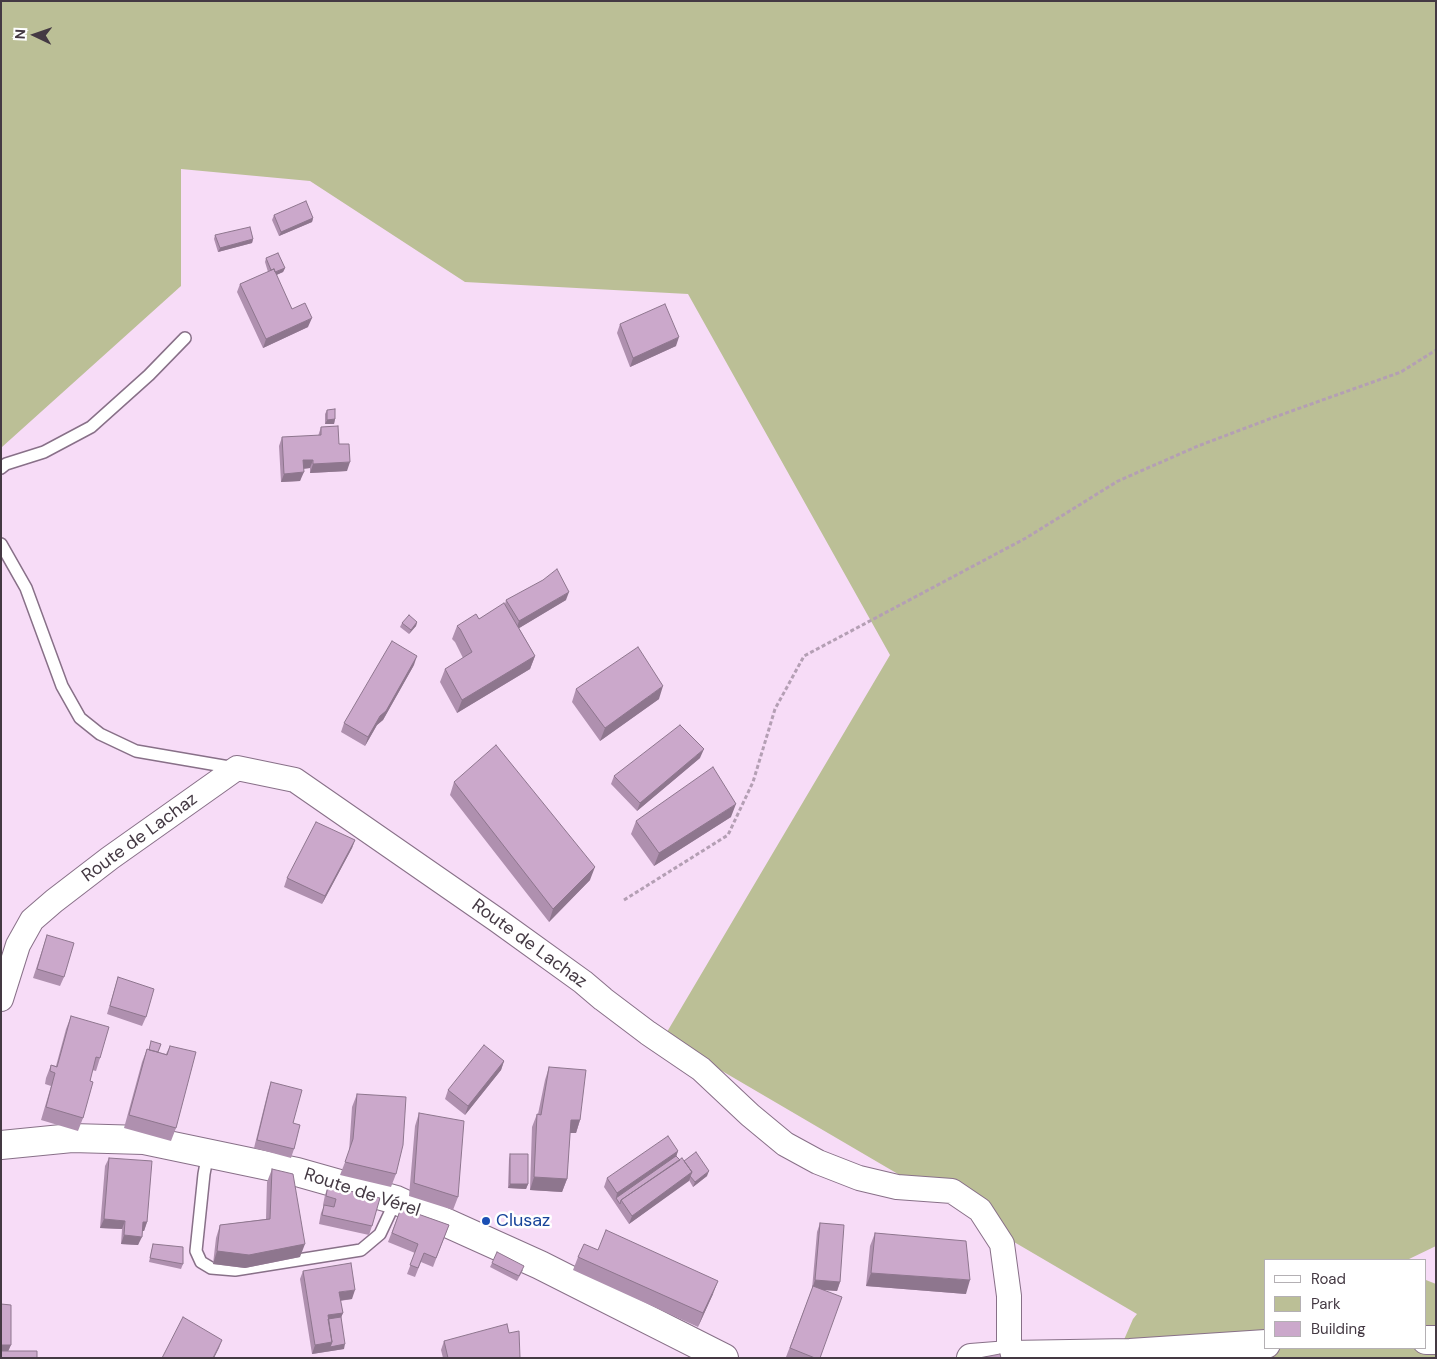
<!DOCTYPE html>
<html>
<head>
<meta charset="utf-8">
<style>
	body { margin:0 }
	#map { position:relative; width:1437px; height:1359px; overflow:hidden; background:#f7dcf7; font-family:"DM Sans",sans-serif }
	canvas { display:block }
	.frame { position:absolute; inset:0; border:2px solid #443943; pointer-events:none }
	.legend { position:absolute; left:1264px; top:1259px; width:162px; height:90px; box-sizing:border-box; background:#fff; border:1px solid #b4b0b4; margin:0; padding:6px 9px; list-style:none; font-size:15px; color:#443943 }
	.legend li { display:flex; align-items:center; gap:10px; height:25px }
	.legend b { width:25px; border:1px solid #b4b0b4 }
	.north { position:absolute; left:10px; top:10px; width:50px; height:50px; -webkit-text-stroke:4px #fff; paint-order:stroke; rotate:273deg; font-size:14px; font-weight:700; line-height:20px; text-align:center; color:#443943 }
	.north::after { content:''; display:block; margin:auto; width:18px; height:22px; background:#443943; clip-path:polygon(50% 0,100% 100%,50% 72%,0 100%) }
</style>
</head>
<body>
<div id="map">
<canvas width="1437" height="1359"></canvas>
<div class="frame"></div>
<ul class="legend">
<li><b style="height:6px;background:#fff"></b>Road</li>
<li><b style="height:14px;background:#bbbf96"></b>Park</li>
<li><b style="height:14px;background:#cba8cb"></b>Building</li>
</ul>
<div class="north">N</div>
</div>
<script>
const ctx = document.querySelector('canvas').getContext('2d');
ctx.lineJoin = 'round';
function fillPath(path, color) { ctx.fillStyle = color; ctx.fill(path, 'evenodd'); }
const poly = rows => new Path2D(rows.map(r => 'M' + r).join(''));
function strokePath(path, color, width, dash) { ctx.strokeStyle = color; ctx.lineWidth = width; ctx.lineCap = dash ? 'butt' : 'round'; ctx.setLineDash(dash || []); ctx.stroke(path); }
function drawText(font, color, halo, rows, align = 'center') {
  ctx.font = font + ' "DM Sans",sans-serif'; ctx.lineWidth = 5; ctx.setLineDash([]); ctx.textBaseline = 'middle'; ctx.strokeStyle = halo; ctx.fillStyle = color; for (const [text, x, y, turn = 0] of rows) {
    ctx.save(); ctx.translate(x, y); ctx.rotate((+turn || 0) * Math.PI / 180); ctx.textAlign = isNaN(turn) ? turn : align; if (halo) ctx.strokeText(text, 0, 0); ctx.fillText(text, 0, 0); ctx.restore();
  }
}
fillPath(poly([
	[1,1,1436,1,1436,1246,1407,1260,1266,1260,1266,1348,1426,1348,1426,1280,1436,1284,1436,1358,1116,1358,1133,1319,1137,1314,664,1037,890,655,688,294,465,282,310,181,181,169,181,286,2,447]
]), '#bbbf96');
const service = poly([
	[1,468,6,464,44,452,91,427,149,375,185,338],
	[1,544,26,588,62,686,80,718,100,734,136,751,235,768],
	[208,1153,204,1174,196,1251,201,1262,211,1268,235,1270,361,1250,380,1234,396,1200]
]);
const minor = poly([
	[1,999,18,945,32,920,54,901,110,858,237,768,295,780,497,920,583,982,603,999,648,1033,701,1069,750,1115,785,1144,818,1162,859,1178,897,1187,952,1191,980,1210,1002,1244,1009,1296,1009,1355]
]);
const tertiary = poly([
	[1,1145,72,1138,144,1140,297,1172,396,1200,540,1265,724,1358],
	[1426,1340,1436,1340],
	[971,1358,1009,1355,1130,1353,1266,1344]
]);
strokePath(service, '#887088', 14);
strokePath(minor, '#887088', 26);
strokePath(tertiary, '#887088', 30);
strokePath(poly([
	[624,900,728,835,753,782,775,709,804,656,1026,538,1118,481,1198,446,1272,418,1401,372,1436,350]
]), '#b49fb4', 3, [4, 2.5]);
strokePath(service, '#fff', 11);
strokePath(minor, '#fff', 24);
strokePath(tertiary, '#fff', 28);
fillPath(poly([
	[274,215,313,218,312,222,279,236,272,220],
	[215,235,253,239,252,243,218,252,214,239],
	[266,258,285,268,283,272,276,275,292,309,308,327,263,348,237,292,240,284,268,272,265,262],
	[620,324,676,346,630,367,617,333],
	[327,410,335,419,334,424,325,424,325,414],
	[321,427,339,444,347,471,310,473,310,468,303,469,300,481,281,482,279,446,282,437,318,436],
	[506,600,566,600,519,628,535,656,530,669,457,713,440,682,445,669,463,658,455,642,452,639,457,626,479,619,505,604],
	[417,622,416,626,409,634,400,627,402,623],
	[414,665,383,720,377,725,365,746,341,732,344,723],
	[576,689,659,699,600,741,572,702],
	[700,758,637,811,611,784,614,776],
	[454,782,590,880,549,922,450,795],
	[731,817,654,866,631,834,636,821],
	[355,840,352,848,322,904,284,887,287,878],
	[47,935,64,977,60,986,33,978],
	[118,977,146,1017,142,1026,107,1014],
	[71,1016,100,1058,96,1071,92,1070,90,1081,83,1118,78,1131,41,1120,51,1086,45,1084,46,1078,51,1065,56,1066,66,1029],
	[170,1046,176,1128,171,1141,124,1128,142,1062,147,1049,166,1054],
	[504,1061,501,1070,465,1115,445,1099,448,1090],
	[549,1067,580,1120,576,1133,570,1133,567,1179,562,1192,530,1190,532,1127,537,1114,538,1114,545,1080],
	[271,1082,293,1123,294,1149,291,1158,254,1148,268,1091],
	[357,1094,396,1174,391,1187,340,1175,349,1152,352,1107],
	[419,1113,458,1197,453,1210,409,1196,415,1126],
	[678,1151,676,1156,680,1160,684,1161,707,1176,693,1187,689,1180,629,1224,604,1187,607,1178],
	[510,1154,528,1184,526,1189,508,1188,509,1159],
	[109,1158,147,1222,144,1231,142,1231,138,1245,121,1244,122,1229,100,1228,105,1166],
	[272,1169,300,1257,245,1268,213,1264,216,1238,220,1225,266,1219,267,1182],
	[328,1186,372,1226,369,1235,319,1224,321,1213,324,1206,323,1205,325,1195],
	[401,1208,449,1225,433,1267,421,1262,415,1277,407,1274,415,1253,388,1242],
	[820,1223,840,1282,837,1291,824,1290,820,1358,789,1358,786,1357,812,1289,817,1232],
	[875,1233,966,1294,866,1286,870,1246],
	[153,1244,183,1264,181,1269,149,1262],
	[598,1250,713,1294,698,1327,573,1270,578,1257],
	[492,1263,523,1270,517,1281,490,1267],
	[303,1271,352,1299,340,1301,343,1313,341,1317,344,1349,312,1354,300,1279],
	[509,1333,520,1358,443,1358,441,1350,444,1341]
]), '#af90af');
fillPath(poly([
	[313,218,312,222,279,236,281,232],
	[253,239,252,243,218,252,220,248],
	[285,268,283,272,270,278,272,274],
	[312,318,308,327,263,348,266,339],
	[679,337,676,346,630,367,633,358],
	[335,419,334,424,325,424,327,420],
	[303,460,313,460,310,468,300,469],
	[350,462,347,471,310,473,313,464],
	[304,472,300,481,281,482,284,474],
	[569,592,566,600,516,630,519,621],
	[417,622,416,626,409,634,411,630],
	[417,656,414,665,383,720,377,725,365,746,368,737,380,716],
	[535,656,530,669,457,713,462,700],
	[663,686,659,699,600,741,605,728],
	[704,749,700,758,637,811,640,803],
	[736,804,731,817,654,866,659,853],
	[355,840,352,848,322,904,325,896],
	[595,867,590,880,549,922,553,909],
	[504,1061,501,1070,465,1115,468,1106],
	[571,1120,580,1120,576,1133,566,1133],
	[678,1151,675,1160,616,1198,617,1193],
	[709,1171,707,1176,693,1187,695,1182],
	[692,1172,689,1181,629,1224,632,1216],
	[534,1177,567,1179,562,1192,530,1190],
	[510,1184,528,1184,526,1189,508,1188],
	[104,1219,125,1221,122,1229,100,1228],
	[143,1222,147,1222,144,1231,140,1231],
	[124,1235,142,1237,138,1245,121,1244],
	[305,1244,300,1257,245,1268,213,1264,217,1251],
	[871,1273,970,1280,966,1294,866,1286],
	[815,1280,840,1282,837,1291,812,1289],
	[718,1281,713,1294,698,1327,703,1313],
	[355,1290,352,1299,336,1301,339,1292],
	[343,1313,339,1322,327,1324,328,1315],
	[222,1340,219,1348,214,1358,213,1358],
	[332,1342,345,1344,344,1349,312,1354,315,1345],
	[1,1345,11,1345,7,1354,1,1354]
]), '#8e768e');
const building = poly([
	[306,201,313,218,281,232,274,215,306,201],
	[250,227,253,239,220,248,215,235,250,227],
	[278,253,285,268,275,272,274,269,271,270,266,258,278,253],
	[274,269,292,309,305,303,312,318,266,339,240,284,274,269],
	[665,304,679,337,633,358,620,324,665,304],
	[335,409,335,419,327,420,327,410,335,409],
	[338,426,339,444,349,444,350,462,313,464,313,460,303,460,304,472,284,474,282,437,321,435,321,427,338,426],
	[557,569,569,592,519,621,506,600,543,580,557,569],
	[504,603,535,656,462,700,445,669,472,652,460,629,457,626,476,614,479,619,504,603],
	[409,615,417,622,411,630,402,623,409,615],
	[392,641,417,656,386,711,380,716,368,737,344,723,392,641],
	[638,647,663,686,605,728,576,689,638,647],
	[680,725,704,749,640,803,614,776,680,725],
	[496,745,595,867,553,909,454,782,496,745],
	[713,767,736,804,659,853,636,821,713,767],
	[316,822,355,840,325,896,287,878,316,822],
	[47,935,74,943,64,977,37,969,47,935],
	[118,977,154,989,146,1017,110,1006,118,977],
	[71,1016,109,1027,100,1058,96,1057,90,1081,93,1082,83,1118,46,1107,55,1073,50,1071,51,1065,57,1067,71,1016],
	[151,1041,161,1044,158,1052,149,1050,151,1041],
	[484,1045,504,1061,468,1106,448,1090,484,1045],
	[170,1046,196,1052,176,1128,129,1115,147,1049,167,1055,170,1046],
	[549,1067,586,1070,580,1120,571,1120,567,1179,534,1177,537,1114,541,1115,549,1067],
	[271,1082,302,1090,293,1123,300,1125,294,1149,257,1140,271,1082],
	[357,1094,406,1097,403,1145,396,1174,345,1162,353,1139,357,1094],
	[419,1113,464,1121,458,1197,414,1183,419,1113],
	[668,1136,678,1151,617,1193,607,1178,668,1136],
	[696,1152,709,1171,695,1182,690,1176,692,1172,684,1161,696,1152],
	[510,1154,528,1154,528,1184,510,1184,510,1154],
	[676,1156,680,1160,621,1200,620,1204,616,1198,676,1156],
	[109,1158,152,1161,147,1222,143,1222,142,1237,124,1235,125,1221,104,1219,109,1158],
	[682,1158,692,1172,632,1216,621,1200,682,1158],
	[272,1169,293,1174,305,1244,249,1255,217,1251,220,1225,270,1219,272,1169],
	[328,1186,380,1198,372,1226,322,1215,324,1205,334,1207,336,1199,326,1196,328,1186],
	[401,1208,449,1225,436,1258,424,1253,418,1268,410,1265,418,1244,392,1233,401,1208],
	[820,1223,844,1225,840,1282,815,1280,820,1223],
	[606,1230,718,1281,703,1313,578,1257,584,1244,598,1250,606,1230],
	[875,1233,966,1241,970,1280,871,1273,875,1233],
	[153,1244,183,1247,183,1264,150,1258,153,1244],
	[497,1252,524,1266,519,1276,492,1263,497,1252],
	[351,1263,355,1290,339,1292,343,1313,328,1315,332,1342,315,1345,303,1271,351,1263],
	[813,1286,842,1297,820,1358,815,1358,790,1348,813,1286],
	[1,1304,11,1305,11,1345,1,1345,1,1304],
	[183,1317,222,1340,213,1358,162,1358,183,1317],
	[341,1317,345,1344,330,1347,332,1342,328,1319,341,1317],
	[507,1324,509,1333,519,1331,520,1358,448,1358,444,1341,507,1324],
	[1,1351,37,1351,37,1358,1,1358,1,1351],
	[1000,1354,1001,1358,979,1358,1000,1354]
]);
fillPath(building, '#cba8cb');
strokePath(building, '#8e768e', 1);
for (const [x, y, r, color] of [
	[486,1221,5,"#1a4fb4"]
]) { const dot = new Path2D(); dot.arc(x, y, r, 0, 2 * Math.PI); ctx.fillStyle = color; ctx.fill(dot); strokePath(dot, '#fff', 2); }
drawText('18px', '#443943', '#fff', [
	["Route de Lachaz",140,838,-36],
	["Route de Lachaz",529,944,36],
	["Route de Vérel",362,1193,18]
]);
drawText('18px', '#164399', '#fff', [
	["Clusaz",496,1221]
], 'left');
</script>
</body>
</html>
